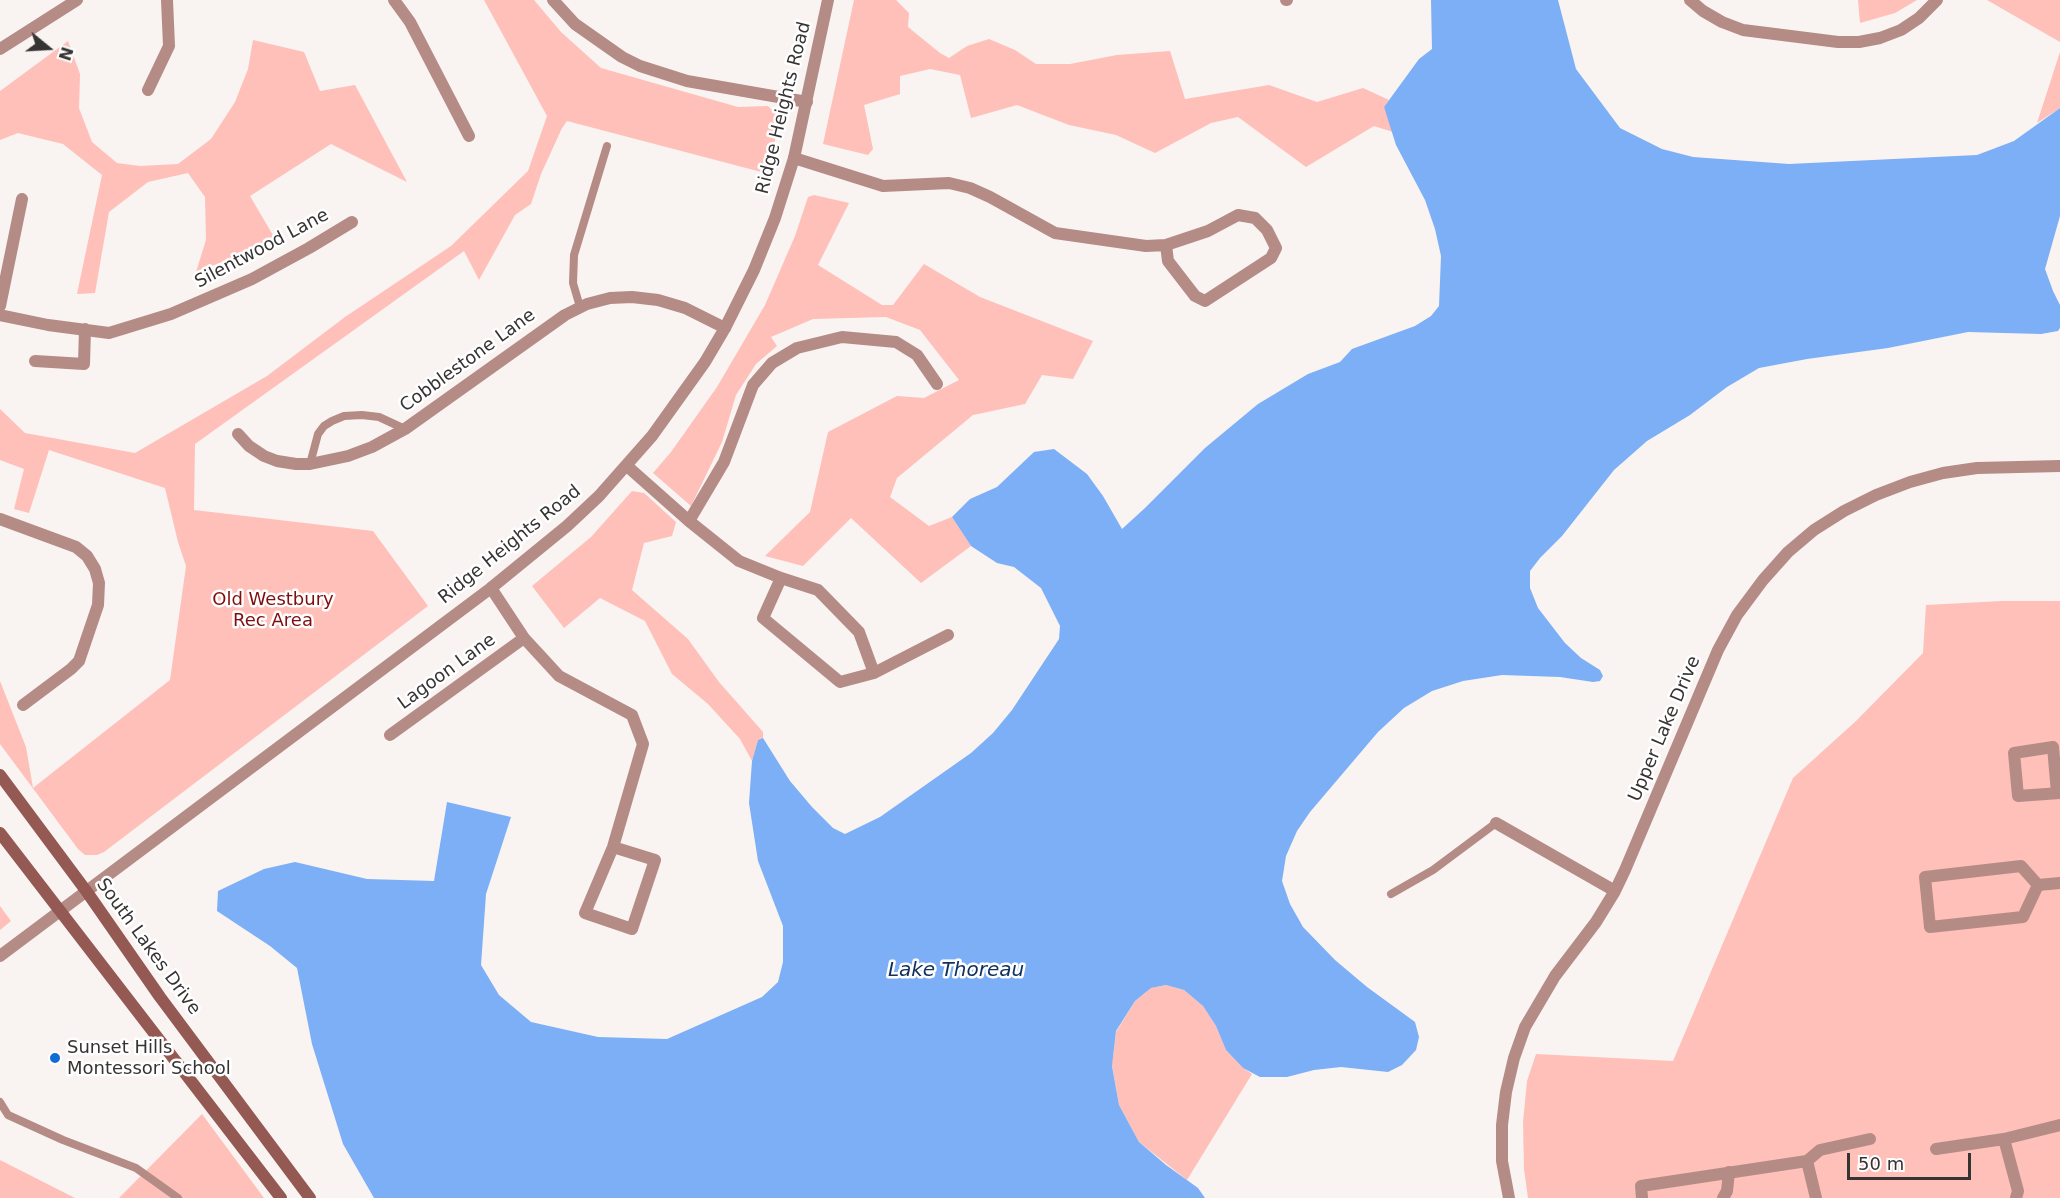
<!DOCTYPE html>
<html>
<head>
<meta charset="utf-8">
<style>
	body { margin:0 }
	#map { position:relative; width:2060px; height:1198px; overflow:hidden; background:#f9f3f2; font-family:"DejaVu Sans",sans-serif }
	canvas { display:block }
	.north { position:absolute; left:18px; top:18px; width:60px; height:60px; -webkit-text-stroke:4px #fff; paint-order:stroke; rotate:108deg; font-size:16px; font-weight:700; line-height:24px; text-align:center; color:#363333 }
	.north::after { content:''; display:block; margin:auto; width:21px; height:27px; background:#363333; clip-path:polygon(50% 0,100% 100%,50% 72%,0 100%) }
	.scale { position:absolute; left:1847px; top:1153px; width:124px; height:27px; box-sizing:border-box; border:3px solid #363333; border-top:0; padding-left:8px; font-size:18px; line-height:21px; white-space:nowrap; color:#363333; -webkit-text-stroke:4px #fff; paint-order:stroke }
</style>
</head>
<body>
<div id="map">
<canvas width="2060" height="1198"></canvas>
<div class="north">N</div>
<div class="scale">50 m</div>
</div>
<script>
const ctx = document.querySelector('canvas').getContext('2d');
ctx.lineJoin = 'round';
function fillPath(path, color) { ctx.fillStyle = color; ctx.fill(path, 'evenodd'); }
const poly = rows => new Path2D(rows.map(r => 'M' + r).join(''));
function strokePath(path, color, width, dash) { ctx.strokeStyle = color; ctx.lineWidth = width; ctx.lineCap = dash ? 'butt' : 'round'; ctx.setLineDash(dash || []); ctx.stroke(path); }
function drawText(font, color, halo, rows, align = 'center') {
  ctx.font = font + ' "DejaVu Sans",sans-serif'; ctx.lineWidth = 5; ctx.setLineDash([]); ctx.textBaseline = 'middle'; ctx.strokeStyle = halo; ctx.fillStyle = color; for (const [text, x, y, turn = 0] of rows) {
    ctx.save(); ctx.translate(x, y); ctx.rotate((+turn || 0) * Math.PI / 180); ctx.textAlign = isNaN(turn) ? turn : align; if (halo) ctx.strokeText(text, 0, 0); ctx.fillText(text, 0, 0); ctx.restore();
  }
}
fillPath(poly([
	[484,0,534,0,561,32,601,68,738,107,768,106,779,117,769,174,567,121,562,128,541,174,531,204,515,215,479,280,464,251,195,444,194,510,373,531,428,606,104,852,97,855,85,855,78,849,0,744,0,681,26,747,33,788,170,680,186,566,178,542,165,488,49,450,29,513,14,509,24,469,0,460,0,409,25,433,135,453,267,376,345,317,451,246,528,171,547,116],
	[854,0,896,0,909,13,908,27,940,53,949,58,967,46,989,39,1015,50,1036,64,1070,64,1117,55,1170,51,1185,99,1269,85,1317,102,1363,88,1389,100,1384,107,1393,132,1374,126,1306,167,1238,117,1211,123,1155,153,1116,135,1069,125,1017,105,971,118,960,75,930,69,900,76,900,94,864,105,873,149,868,155,823,144],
	[1858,0,1917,0,1895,13,1860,23],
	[1987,0,2060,0,2060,42],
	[253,40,304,52,320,91,355,85,407,182,331,144,250,196,274,237,248,252,196,272,206,240,205,197,188,173,148,182,109,212,95,293,77,294,102,175,63,144,18,133,0,140,0,91,68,41,80,74,79,108,92,142,117,163,140,166,178,164,211,139,235,102,248,69],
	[2060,52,2060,108,2037,123],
	[814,195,849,203,818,265,882,305,893,305,924,264,980,297,1093,341,1073,379,1042,375,1025,404,973,415,897,478,890,497,929,526,952,517,971,546,921,583,851,518,803,566,765,556,810,512,828,432,897,396,924,398,959,380,920,330,886,317,813,319,771,337,777,346,756,364,736,395,722,442,691,506,653,473,671,452,717,387,765,305,795,236,808,197],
	[632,491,644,493,676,522,672,536,644,543,632,590,688,639,719,682,763,732,763,738,758,740,752,761,740,739,708,704,672,674,645,621,600,598,564,628,532,586,591,537],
	[2002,601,2060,601,2060,1198,1528,1198,1524,1169,1523,1122,1527,1081,1536,1054,1673,1061,1793,778,1856,721,1923,653,1926,605],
	[0,906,11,921,0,930],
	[1166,985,1184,990,1203,1006,1216,1026,1226,1050,1243,1068,1252,1074,1187,1180,1139,1142,1119,1105,1112,1065,1116,1032,1135,1001,1151,988],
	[202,1114,264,1198,119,1198],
	[0,1160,75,1198,0,1198]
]), '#fec0b8');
fillPath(poly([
	[1431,0,1558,0,1576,69,1620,128,1662,149,1693,157,1789,164,1977,155,2014,141,2060,108,2060,216,2045,269,2053,291,2060,305,2060,328,2058,331,2041,334,1968,332,1888,348,1807,359,1759,368,1727,387,1690,415,1647,441,1614,470,1562,536,1540,558,1530,571,1530,588,1538,608,1565,643,1581,658,1600,670,1603,676,1600,681,1593,682,1560,677,1502,675,1463,681,1432,691,1404,708,1378,732,1310,812,1297,831,1286,856,1282,881,1290,904,1303,927,1335,960,1367,987,1415,1022,1419,1037,1416,1050,1402,1065,1388,1072,1341,1067,1314,1070,1287,1077,1260,1077,1243,1068,1226,1050,1216,1026,1203,1006,1184,990,1166,985,1151,988,1135,1001,1116,1031,1112,1066,1119,1105,1139,1142,1166,1165,1198,1188,1205,1198,374,1198,343,1144,312,1044,297,968,270,946,217,911,218,891,264,869,295,862,367,879,434,881,447,802,511,817,486,894,481,965,499,995,531,1022,598,1037,667,1039,762,997,778,982,783,962,783,926,758,861,749,803,752,761,758,740,763,738,790,781,812,807,833,828,845,834,880,817,971,753,993,733,1012,710,1059,639,1060,626,1041,588,1014,567,997,563,971,546,952,517,970,499,997,487,1034,452,1054,449,1087,474,1103,496,1122,529,1145,508,1205,448,1258,404,1308,374,1340,362,1352,349,1415,326,1431,316,1439,306,1441,256,1435,229,1425,200,1396,145,1384,107,1419,59,1432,49]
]), '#7caff5');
strokePath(poly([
	[580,307,573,283,574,255,607,146],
	[310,464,318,434,324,426,332,421,344,416,362,415,379,417,405,429],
	[1391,894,1433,870,1496,823],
	[0,1102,8,1115,63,1140,136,1168,178,1198]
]), '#b58b86', 8);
strokePath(poly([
	[394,0,410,22,469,136],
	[553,0,575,24,622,57,640,66,687,81,807,102],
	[1286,0,1287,0],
	[1690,0,1703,11,1722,22,1743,30,1838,42,1859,42,1880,38,1901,30,1919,18,1937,0],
	[0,49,77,0],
	[148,90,169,46,167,0],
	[794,158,883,186,949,183,970,188,990,197,1055,233,1146,246,1166,245,1208,231,1238,215,1255,218,1267,230,1276,248,1271,258,1205,301,1195,296,1168,261,1166,245],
	[0,306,22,199],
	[0,315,48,325,109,333,171,314,252,279,309,248,352,222],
	[35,361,84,364,85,329],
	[238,434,249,446,264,456,277,461,296,464,310,464,348,456,372,447,405,429,565,315,587,304,610,298,632,297,658,300,685,308,725,328],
	[627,466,689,521,739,561,781,578],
	[0,519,76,547,87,556,95,569,99,583,98,605,79,661,71,669,23,705],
	[689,521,724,462,753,385,772,363,797,348,842,337,896,342,917,355,937,384],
	[781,578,818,590,859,632,874,673,840,682,763,618,781,578],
	[491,588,524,638,559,676,632,715,643,744,613,847,585,913,632,929,655,860,613,847],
	[874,673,948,635],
	[390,735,524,638],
	[2057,793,2053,747,2014,753,2018,796,2060,793],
	[1496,823,1615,891],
	[2021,866,2038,885,2023,917,1930,927,1925,877,2021,866],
	[2038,885,2060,883],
	[0,956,60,911],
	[2004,1139,2018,1191,2016,1198],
	[1936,1149,2004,1139,2060,1125],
	[1807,1161,1820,1150,1870,1139],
	[1509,1198,1502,1161,1502,1125,1506,1092,1514,1058,1525,1027,1555,976,1596,922,1615,891,1625,870,1718,650,1737,615,1763,580,1788,552,1814,530,1844,511,1876,495,1910,482,1943,473,1977,468,2060,466],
	[1642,1198,1641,1186,1807,1161,1816,1198],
	[1723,1198,1727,1191,1729,1172]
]), '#b58b86', 12);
strokePath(poly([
	[60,911,491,588,567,526,599,496,652,436,705,362,725,328,754,270,775,218,794,158,828,0]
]), '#b58b86', 12);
strokePath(poly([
	[0,775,87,892,160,997,310,1198],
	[0,833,281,1198]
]), '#935952', 12);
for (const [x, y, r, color] of [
	[55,1058,6,"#106bd4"]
]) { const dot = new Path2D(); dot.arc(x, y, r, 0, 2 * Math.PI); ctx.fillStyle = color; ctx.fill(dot); strokePath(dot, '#fff', 2); }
drawText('18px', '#363333', '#fff', [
	["Ridge Heights Road",784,108,-76],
	["Silentwood Lane",262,249,-28],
	["Cobblestone Lane",468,361,-36],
	["Ridge Heights Road",510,545,-39],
	["Lagoon Lane",447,672,-36],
	["Upper Lake Drive",1665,729,-67],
	["South Lakes Drive",148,947,54]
]);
drawText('18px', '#7e0e0f', '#fff', [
	["Old Westbury",273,600],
	["Rec Area",273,621]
]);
drawText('18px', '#363333', '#fff', [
	["Sunset Hills",67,1048],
	["Montessori School",67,1069]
], 'left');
drawText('italic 20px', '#0f315c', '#fff', [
	["Lake Thoreau",956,971]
]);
</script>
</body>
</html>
